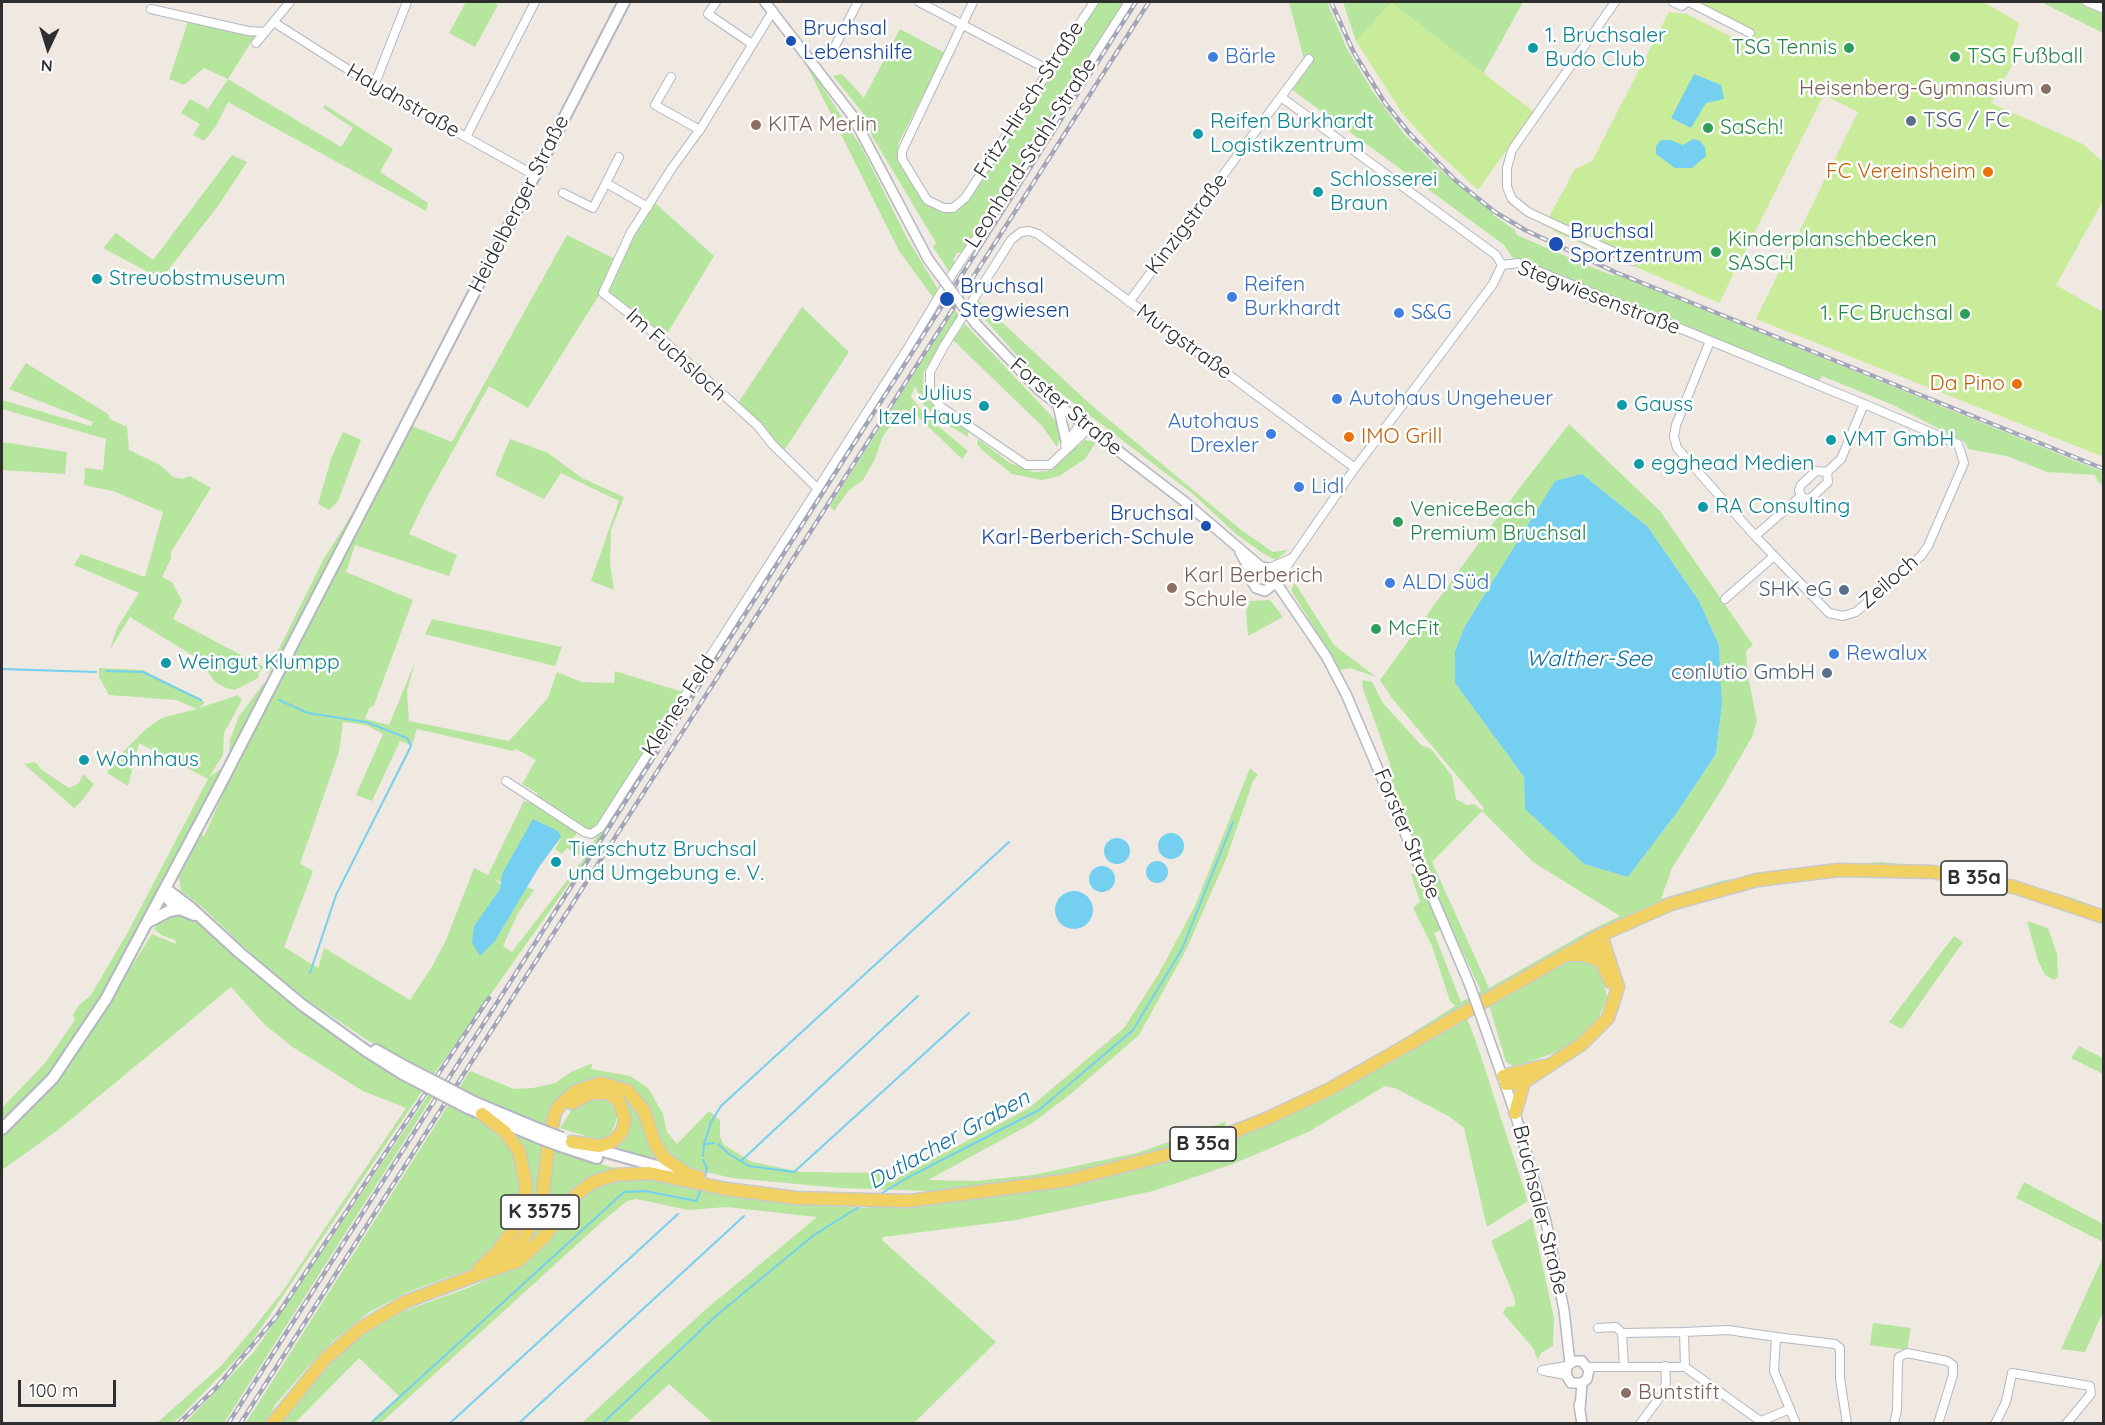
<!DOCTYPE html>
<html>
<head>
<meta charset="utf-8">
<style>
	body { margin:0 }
	#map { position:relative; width:2105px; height:1425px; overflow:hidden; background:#efe9e1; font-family:Quicksand,sans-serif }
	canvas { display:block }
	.frame { position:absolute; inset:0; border:3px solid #2e2e2e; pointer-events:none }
	.north { position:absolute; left:18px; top:18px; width:60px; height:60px; -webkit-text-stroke:4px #fff; paint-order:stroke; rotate:184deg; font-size:16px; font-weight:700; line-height:24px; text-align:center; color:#2e2e2e }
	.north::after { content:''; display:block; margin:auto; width:21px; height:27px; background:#2e2e2e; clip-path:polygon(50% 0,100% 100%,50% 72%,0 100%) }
	.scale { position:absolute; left:18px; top:1380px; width:98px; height:27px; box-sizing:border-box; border:3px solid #2e2e2e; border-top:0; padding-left:8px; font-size:18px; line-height:21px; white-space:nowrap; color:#2e2e2e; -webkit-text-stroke:4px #fff; paint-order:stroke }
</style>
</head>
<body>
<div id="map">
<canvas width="2105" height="1425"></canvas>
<div class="frame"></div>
<div class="north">N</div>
<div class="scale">100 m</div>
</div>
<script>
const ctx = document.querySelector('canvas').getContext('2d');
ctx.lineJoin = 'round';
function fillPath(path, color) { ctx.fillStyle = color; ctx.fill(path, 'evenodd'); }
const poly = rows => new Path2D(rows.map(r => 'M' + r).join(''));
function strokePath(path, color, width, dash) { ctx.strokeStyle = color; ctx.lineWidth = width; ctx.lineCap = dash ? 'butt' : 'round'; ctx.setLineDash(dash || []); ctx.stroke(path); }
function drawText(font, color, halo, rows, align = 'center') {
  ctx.font = font + ' Quicksand,sans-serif'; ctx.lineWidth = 5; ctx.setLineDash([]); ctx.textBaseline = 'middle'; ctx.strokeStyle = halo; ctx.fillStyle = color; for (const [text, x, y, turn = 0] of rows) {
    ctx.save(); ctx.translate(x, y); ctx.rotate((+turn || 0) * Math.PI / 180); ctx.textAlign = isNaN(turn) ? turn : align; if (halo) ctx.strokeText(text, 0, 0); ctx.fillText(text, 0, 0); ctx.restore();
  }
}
fillPath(poly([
	[466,2,493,2,498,5,475,47,449,33],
	[1098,2,1128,2,975,238,963,252,957,253,953,260,956,263,950,273,933,247,936,243,872,136,863,113,833,76,842,74,864,98,900,29,945,53,898,144,900,159,922,197,934,209,955,210],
	[1289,2,1327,2,1347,49,1373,92,1404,134,1446,175,1494,212,1493,215,1515,230,1517,235,1586,265,1614,276,1615,274,2103,472,2103,485,2098,482,2095,475,2047,472,2007,456,1968,449,1965,442,1893,405,1822,376,1818,382,1512,257,1504,245,1477,225,1291,89,1306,67],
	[1343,2,1523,2,1483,74,1391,3,1356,41],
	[2041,2,2080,2,2103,13,2103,33],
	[189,18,253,34,255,36,228,79,341,147,353,128,323,108,325,105,393,149,380,172,428,203,426,211,228,102,216,126,204,141,193,135,200,124,181,113,190,99,208,109,228,79,204,68,184,85,169,79],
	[801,54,862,148,907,238,939,291,935,300,899,251],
	[232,155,247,162,218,206,161,279,103,248,116,233,153,260],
	[655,203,714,256,664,339,608,291,633,237],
	[567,235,615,259,601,292,528,408,489,386,427,497,409,534,457,555,449,576,355,545,346,572,413,600,374,705,369,708,365,719,389,725,415,662,407,691,409,721,509,741,548,698,557,672,581,682,614,683,615,671,689,694,818,489,819,478,902,353,702,676,588,857,434,1074,367,1040,306,999,261,963,202,907,181,891,179,877,201,835,204,836,235,768,412,426,452,442],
	[343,722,366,725,383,734,356,795,372,801,400,741,412,745,417,729,513,751,516,749,536,760,522,784,537,793,537,798,591,833,600,831,582,861,512,952,503,946,518,913,534,890,527,887,495,941,472,943,475,926,500,889,501,885,494,879,500,882,561,838,555,849,562,854,567,848,580,856,583,849,572,840,579,830,532,800,530,803,524,801,488,875,474,868,446,940,433,965,410,1000,324,948,318,968,284,947,313,871,300,864,339,752],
	[979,301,1090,404,1241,530,1273,552,1288,550,1276,560,1261,552,1236,534,1193,494,1029,369,974,307],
	[802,307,849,352,783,452,736,406],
	[955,310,959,315,923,373,924,389,932,404,968,432,968,437,940,420,923,404,915,386,911,397,926,416,968,451,962,459,915,414,903,409,883,436,875,459,863,480,849,490,834,511,830,506],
	[965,324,1057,422,1061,435,1057,447,1042,426,953,340],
	[26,363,108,414,110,419,127,427,129,450,160,465,173,477,182,479,190,476,211,488,171,552,171,559,162,577,172,582,182,601,173,619,264,667,259,672,258,678,235,690,226,688,215,682,200,660,130,617,110,649,117,628,139,593,74,565,81,554,145,577,163,512,113,491,84,485,85,468,103,470,106,439,2,409,2,400,91,426,93,422,9,389],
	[1569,424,1660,511,1753,645,1746,651,1748,676,1757,721,1752,737,1720,792,1672,868,1661,899,1721,881,1780,870,1881,862,1989,874,2070,897,2103,910,2103,913,2049,893,2005,880,1901,866,1854,865,1794,870,1706,888,1657,904,1576,941,1353,1074,1271,1113,1228,1131,1135,1161,1024,1185,930,1191,841,1188,732,1178,688,1168,673,1161,657,1142,645,1106,636,1093,622,1084,598,1081,572,1089,558,1099,550,1111,546,1127,491,1105,459,1088,470,1071,514,1089,533,1088,555,1083,571,1072,593,1063,591,1069,630,1076,648,1088,663,1114,667,1132,677,1144,709,1111,720,1120,720,1137,724,1145,752,1162,802,1172,886,1173,892,1181,1029,1108,1124,1028,1158,975,1195,906,1250,768,1258,775,1253,781,1226,859,1186,950,1139,1035,1072,1093,1031,1124,928,1180,976,1181,1033,1175,1137,1153,1225,1122,1228,1129,1302,1097,1384,1051,1455,1006,1450,1001,1432,946,1413,908,1420,902,1411,874,1418,872,1442,929,1434,933,1461,1002,1481,991,1444,912,1388,773,1390,764,1362,686,1363,680,1372,682,1383,703,1421,745,1431,749,1452,776,1456,799,1467,805,1474,804,1482,810,1484,808,1391,697,1380,680,1502,511],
	[1582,474,1648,527,1699,601,1719,645,1722,704,1716,754,1678,811,1628,877,1584,864,1525,809,1524,777,1455,683,1455,651,1465,626,1555,482],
	[1482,811,1533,862,1620,916,1587,932,1489,988,1432,862],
	[343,432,361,440,338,501,329,510,318,504,331,459],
	[510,439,548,453,582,478,624,497,611,530,610,563,614,590,591,581,619,501,561,473,544,499,495,475],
	[978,439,1010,463,1033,472,1048,471,1085,440,1096,442,1085,459,1059,476,1042,480,1012,474,982,450,977,444],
	[2,442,67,452,65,474,2,470],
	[362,498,279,661,266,675,323,560],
	[1295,583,1334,645,1376,677,1350,668,1340,670,1291,590],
	[1270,600,1283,617,1248,636,1246,612,1250,601],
	[432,619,562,647,555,666,425,634],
	[99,668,143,670,205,702,199,708,238,695,242,700,224,733,223,755,209,777,219,770,222,772,90,1018,62,1063,2,1126,2,1108,45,1063,75,1020,73,1015,79,1005,91,995,128,932,208,779,139,743,128,786,107,773,116,759,146,729,162,718,197,709,176,700,109,695,99,677],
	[264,683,267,685,232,753,229,753,230,740,239,716],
	[35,762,42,770,69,788,79,783,83,774,94,784,81,802,74,808,24,764],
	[173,913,188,916,200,923,383,1069,422,1091,248,1347,181,1416,173,1423,157,1423,221,1366,256,1325,282,1292,406,1108,363,1091,291,1046,263,1023,231,987,58,1130,2,1170,2,1134,30,1109,68,1066,152,934,176,944,175,940,163,936,154,929,161,920],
	[2027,921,2048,928,2057,954,2058,976,2054,980,2045,975,2038,961],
	[1954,936,1963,942,1902,1029,1889,1022],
	[1577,960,1593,963,1603,977,1607,998,1598,1019,1582,1037,1554,1053,1515,1067,1506,1062,1488,1002,1568,962],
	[1464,1018,1468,1020,1479,1051,1528,1201,1487,1227,1464,1128,1450,1117,1395,1088,1385,1086,1308,1132,1233,1164,1153,1191,1016,1220,883,1237,882,1240,996,1342,914,1423,713,1423,669,1384,627,1423,582,1423,705,1310,817,1217,726,1207,689,1210,636,1199,627,1201,606,1218,381,1423,369,1423,399,1396,359,1358,295,1423,277,1424,328,1363,363,1333,407,1310,468,1288,505,1271,568,1209,599,1183,641,1177,819,1205,863,1208,1030,1192,1098,1179,1196,1151,1298,1111,1390,1063],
	[2079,1046,2103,1058,2103,1074,2071,1058],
	[617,1093,627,1097,640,1115,660,1163,613,1150,630,1117,628,1108],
	[429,1094,433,1096,224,1423,185,1423,254,1352],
	[590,1099,601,1099,610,1103,616,1112,616,1122,612,1131,606,1137,595,1139,560,1128,571,1111],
	[449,1104,494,1126,511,1142,524,1184,515,1220,482,1262,471,1269,408,1292,368,1313,333,1341,307,1368,275,1405,266,1423,245,1424],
	[512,1131,543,1145,536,1208,519,1239,496,1257,530,1184,527,1162],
	[553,1150,618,1169,597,1177,540,1237,507,1262,525,1244,541,1222,545,1209],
	[2024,1182,2103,1224,2103,1242,2016,1198],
	[1532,1218,1554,1318,1553,1346,1541,1353,1538,1360,1533,1348,1503,1313,1506,1307,1515,1306,1515,1299,1491,1241],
	[2103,1257,2103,1312,2085,1352,2061,1349],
	[1873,1323,1911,1328,1907,1350,1870,1345]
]), '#b6e59e');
fillPath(poly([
	[1391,2,1534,112,1478,190,1435,150,1402,113,1356,41],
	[1697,2,1984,2,2019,23,2012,49,2015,60,1991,103,2083,144,2103,162,2103,201,2056,285,2103,312,2103,452,2101,456,1756,319,1858,112,1824,95,1719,303,1553,231,1549,217,1575,169,1592,161,1669,12,1687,14,1773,58,1748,29]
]), '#c9ec9a');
fillPath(poly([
	[1694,74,1721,85,1724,99,1706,103,1691,128,1671,118],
	[1693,139,1700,141,1705,147,1706,156,1692,168,1675,168,1656,154,1656,146,1661,140,1670,140,1683,145],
	[1582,474,1648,527,1699,601,1719,645,1722,704,1716,754,1678,811,1628,877,1584,864,1525,809,1524,777,1455,683,1455,651,1465,626,1555,481],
	[533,819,558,831,561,837,539,867,495,941,480,956,472,943,474,926,500,889,502,874],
	'1158 846a13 13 0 1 1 26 0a13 13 0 1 1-26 0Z',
	'1104 851a13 13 0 1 1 26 0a13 13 0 1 1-26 0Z',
	'1146 872a11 11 0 1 1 22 0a11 11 0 1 1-22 0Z',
	'1089 879a13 13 0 1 1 26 0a13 13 0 1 1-26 0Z',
	'1055 910a19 19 0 1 1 38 0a19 19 0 1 1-38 0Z'
]), '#75cff0');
strokePath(poly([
	[2,669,96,672],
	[106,671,143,672,201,700],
	[279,700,308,713,366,722,407,738,411,746,336,895,310,973],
	[705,1144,714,1143],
	[718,1144,729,1154,749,1166,794,1172,969,1013],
	[703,1156,704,1144,711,1122,721,1106,1009,842],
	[703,1160,707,1168,705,1177],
	[741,1161,918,996],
	[877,1196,907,1178,1039,1110,1133,1030,1182,949,1233,822],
	[370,1424,624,1192,645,1191,696,1201,702,1188],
	[449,1424,678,1214],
	[518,1424,744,1216],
	[602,1424,717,1315,814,1235,862,1205]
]), '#75cff0', 2);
const minor = poly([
	[716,2,708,14,752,44],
	[919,2,1047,69],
	[973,2,902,151,902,159,927,200,944,208,953,208,965,198,1094,2],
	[1615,2,1512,150,1507,168,1507,187,1512,199,1528,212,1633,261],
	[1673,2,1682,6,1687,2],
	[1689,2,1750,33],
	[2087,2,2104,9],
	[151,9,248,31,265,32],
	[773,11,701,128,672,168,630,234,603,293,663,340,758,426,772,444,816,487],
	[275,23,374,86,534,175],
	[256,43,290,2],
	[831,54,858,2],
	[671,77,655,105,700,130],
	[374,86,407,2],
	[1281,97,1496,255,1502,265],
	[466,137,535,2],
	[606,183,619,157],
	[563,193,593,208,606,183,648,207],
	[1502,265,1518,263,1667,323,1864,404,1958,444,1964,463,1928,546,1921,556,1856,612,1843,616,1829,613,1755,536,1677,448,1674,437,1676,425,1710,341],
	[1129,302,1309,59],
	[1088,429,1050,465,1026,465,941,407,930,393,930,372,944,346,1011,240,1021,232,1029,231,1038,234,1355,468],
	[1065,445,1081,423],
	[1801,496,1799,490,1801,485,1816,471,1827,472,1841,459,1864,404],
	[1801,496,1806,499,1811,498,1828,482,1827,472],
	[1755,536,1801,496],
	[1269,568,1290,559],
	[1275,577,1287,566,1355,468,1493,284,1502,265],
	[1725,599,1774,556],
	[506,781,584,832,591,834,600,828,908,348,953,273,997,208,1129,2],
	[1598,1328,1616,1327,1622,1333],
	[1684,1332,1728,1330,1776,1337],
	[1588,1367,1685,1367,1763,1423],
	[1624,1367,1622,1333,1684,1332,1685,1367],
	[1542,1370,1567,1366],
	[1544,1371,1566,1375],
	[1790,1409,1796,1424],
	[1761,1421,1790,1409,1774,1371,1776,1337,1835,1344,1840,1348,1840,1378,1847,1424],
	[1640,1424,1663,1393,1666,1382,1665,1366],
	[1894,1424,1897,1410,1898,1363,1899,1357,1907,1353,1947,1361,1953,1365,1953,1375,1938,1424],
	[1995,1424,2006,1402,2012,1373,2090,1386,2091,1394,2066,1424]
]);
const tertiary = poly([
	[765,2,852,115,928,259],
	[976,324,1039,390,1185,502,1261,567],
	[1058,405,1066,441],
	[1240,552,1252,574,1251,580,1256,588,1265,591,1274,584,1274,574,1269,568,1261,567,1252,574],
	[1275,581,1326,656,1346,694,1469,983],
	[1482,1019,1515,1113,1546,1222,1564,1310,1570,1363],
	[1579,1405,1582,1424],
	[1580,1409,1582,1383,1587,1379,1589,1370,1582,1361,1574,1361,1567,1366,1566,1375,1571,1383,1582,1383]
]);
const secondary = poly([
	[166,889,191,908,240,953,301,1004,365,1050,403,1074],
	[163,893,175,907,194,915],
	[148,922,169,911,181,909],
	[376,1050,408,1068],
	[474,1102,541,1130],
	[468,1108,537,1137],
	[2,1129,53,1078,106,999,217,791,624,2],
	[558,1145,597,1158],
	[588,1147,686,1174]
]);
const primary = poly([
	[1594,939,1594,947,1611,982],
	[1566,955,1584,955,1601,961],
	[1503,1076,1544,1066],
	[1506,1084,1524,1082,1582,1044,1608,1018,1618,987,1601,935],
	[572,1103,591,1093,607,1093,619,1101,625,1120,622,1132,612,1142,599,1146,572,1142],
	[1515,1113,1524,1082],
	[479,1269,496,1253,512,1232,523,1209,526,1185,519,1151,505,1132,482,1114],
	[482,1273,518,1261,542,1239,576,1195,593,1182,615,1175,649,1173,726,1189,796,1198,909,1201,1069,1180,1193,1148,1266,1119,1330,1089,1601,935,1671,904,1757,880,1839,870,1933,872,2014,887,2104,917],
	[272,1424,325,1359,361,1328,405,1302,482,1273,506,1257,522,1241,541,1209,549,1139,555,1113,560,1105,576,1091,601,1083,628,1091,644,1111,655,1144,664,1158,689,1175,699,1177]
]);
strokePath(minor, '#b4b7c1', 10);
strokePath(tertiary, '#b4b7c1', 12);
strokePath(secondary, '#b4b7c1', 14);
strokePath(primary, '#c9c9c9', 15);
strokePath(minor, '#fff', 8);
strokePath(tertiary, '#fff', 9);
strokePath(secondary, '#fff', 10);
strokePath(primary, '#f2d163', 12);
const rail = poly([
	[1331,2,1354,53,1385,103,1410,134,1455,180,1495,212,1525,230,1615,272,2104,469],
	[178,1424,217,1387,276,1317,489,998],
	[228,1424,1136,2],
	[240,1424,1149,2]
]);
strokePath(rail, '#a3a6b8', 4.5);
strokePath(rail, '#fff', 2, [7]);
const tertiaryBridge = poly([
	[928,259,976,324],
	[1469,983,1482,1019]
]);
const secondaryBridge = poly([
	[408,1068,474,1102],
	[403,1074,468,1108],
	[541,1130,562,1138],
	[537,1137,558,1145]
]);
strokePath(tertiaryBridge, '#b4b7c1', 12, []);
strokePath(secondaryBridge, '#b4b7c1', 14, []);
strokePath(tertiaryBridge, '#fff', 9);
strokePath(secondaryBridge, '#fff', 10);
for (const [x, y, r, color] of [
	[791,41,6,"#1a4fb4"],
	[1533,48,6,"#0f9aa8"],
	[1849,48,6,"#2e9e5b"],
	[1213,57,6,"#3f7fe0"],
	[1955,57,6,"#2e9e5b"],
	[2046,89,6,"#8d6e63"],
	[1911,121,6,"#5c6f8a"],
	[756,125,6,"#8d6e63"],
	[1708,128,6,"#2e9e5b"],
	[1198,134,6,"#0f9aa8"],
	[1988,172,6,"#e8710a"],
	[1318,192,6,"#0f9aa8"],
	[1556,244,8,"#1a4fb4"],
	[1716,252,6,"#2e9e5b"],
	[97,279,6,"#0f9aa8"],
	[1232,297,6,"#3f7fe0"],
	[947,299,8,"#1a4fb4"],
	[1399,313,6,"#3f7fe0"],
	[1965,314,6,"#2e9e5b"],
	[2017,384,6,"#e8710a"],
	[1337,399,6,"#3f7fe0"],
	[1622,405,6,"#0f9aa8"],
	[984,406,6,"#0f9aa8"],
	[1271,434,6,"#3f7fe0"],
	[1349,437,6,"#e8710a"],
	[1831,440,6,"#0f9aa8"],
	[1639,464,6,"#0f9aa8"],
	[1299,487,6,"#3f7fe0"],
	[1703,507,6,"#0f9aa8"],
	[1398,522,6,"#2e9e5b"],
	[1206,526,6,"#1a4fb4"],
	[1390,583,6,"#3f7fe0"],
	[1172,588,6,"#8d6e63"],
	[1844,590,6,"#5c6f8a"],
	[1376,629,6,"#2e9e5b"],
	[1834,654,6,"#3f7fe0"],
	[166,663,6,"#0f9aa8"],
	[1827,673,6,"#5c6f8a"],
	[84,760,6,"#0f9aa8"],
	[556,862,6,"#0f9aa8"],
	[1626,1393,6,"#8d6e63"]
]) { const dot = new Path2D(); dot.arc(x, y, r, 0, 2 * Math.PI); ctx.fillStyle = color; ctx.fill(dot); strokePath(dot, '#fff', 2); }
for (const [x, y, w] of [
	[1974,878,66],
	[1203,1144,66],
	[540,1212,78]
]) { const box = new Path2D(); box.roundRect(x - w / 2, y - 17, w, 34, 4.5); ctx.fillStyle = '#fff'; ctx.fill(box); strokePath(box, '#2e2e2e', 1.5); }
drawText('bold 20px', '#2e2e2e', null, [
	["B 35a",1974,878],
	["B 35a",1203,1144],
	["K 3575",540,1212]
]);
drawText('21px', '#164399', '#fff', [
	["Bruchsal",803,29],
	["Lebenshilfe",803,53],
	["Bruchsal",1570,232],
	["Sportzentrum",1570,256],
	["Bruchsal",960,287],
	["Stegwiesen",960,311],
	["Bruchsal",1194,514,"right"],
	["Karl-Berberich-Schule",1194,538,"right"]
], 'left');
drawText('21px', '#0d838f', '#fff', [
	["1. Bruchsaler",1545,36],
	["Budo Club",1545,60],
	["Reifen Burkhardt",1210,122],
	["Logistikzentrum",1210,146],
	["Schlosserei",1330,180],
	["Braun",1330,204],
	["Streuobstmuseum",109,279],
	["Julius",972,394,"right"],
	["Itzel Haus",972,418,"right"],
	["Gauss",1634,405],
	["VMT GmbH",1843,440],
	["egghead Medien",1651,464],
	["RA Consulting",1715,507],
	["Weingut Klumpp",178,663],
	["Wohnhaus",96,760],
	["Tierschutz Bruchsal",568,850],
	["und Umgebung e. V.",568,874]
], 'left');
drawText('21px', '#27864d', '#fff', [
	["TSG Tennis",1837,48,"right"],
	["TSG Fußball",1967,57],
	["SaSch!",1720,128],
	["Kinderplanschbecken",1728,240],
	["SASCH",1728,264],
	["1. FC Bruchsal",1953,314,"right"],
	["VeniceBeach",1410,510],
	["Premium Bruchsal",1410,534],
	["McFit",1388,629]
], 'left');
drawText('21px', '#366cbe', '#fff', [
	["Bärle",1225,57],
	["Reifen",1244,285],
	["Burkhardt",1244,309],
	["S&G",1411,313],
	["Autohaus Ungeheuer",1349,399],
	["Autohaus",1259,422,"right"],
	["Drexler",1259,446,"right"],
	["Lidl",1311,487],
	["ALDI Süd",1402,583],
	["Rewalux",1846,654]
], 'left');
drawText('21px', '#785e54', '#fff', [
	["Heisenberg-Gymnasium",2034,89,"right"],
	["KITA Merlin",768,125],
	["Karl Berberich",1184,576],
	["Schule",1184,600],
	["Buntstift",1638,1393]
], 'left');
drawText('21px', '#2e2e2e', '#fff', [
	["Fritz-Hirsch-Straße",1029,100,-57],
	["Haydnstraße",403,101,30],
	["Leonhard-Stahl-Straße",1031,153,-57],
	["Heidelberger Straße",519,204,-63],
	["Kinzigstraße",1187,224,-53],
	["Stegwiesenstraße",1599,298,21],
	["Murgstraße",1184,342,36],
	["Im Fuchsloch",676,355,42],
	["Forster Straße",1066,407,40],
	["Zeiloch",1889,582,-41],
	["Kleines Feld",679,706,-57],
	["Forster Straße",1407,834,67],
	["Bruchsaler Straße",1540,1210,76]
]);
drawText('21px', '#4e5e75', '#fff', [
	["TSG / FC",1923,121,"left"],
	["SHK eG",1832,590],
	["conlutio GmbH",1815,673]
], 'right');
drawText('21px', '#c56008', '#fff', [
	["FC Vereinsheim",1976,172],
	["Da Pino",2005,384],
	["IMO Grill",1361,437,"left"]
], 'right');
drawText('italic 22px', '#0d6fa3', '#fff', [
	["Walther-See",1589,659],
	["Dutlacher Graben",949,1140,-29]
]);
</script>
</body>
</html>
